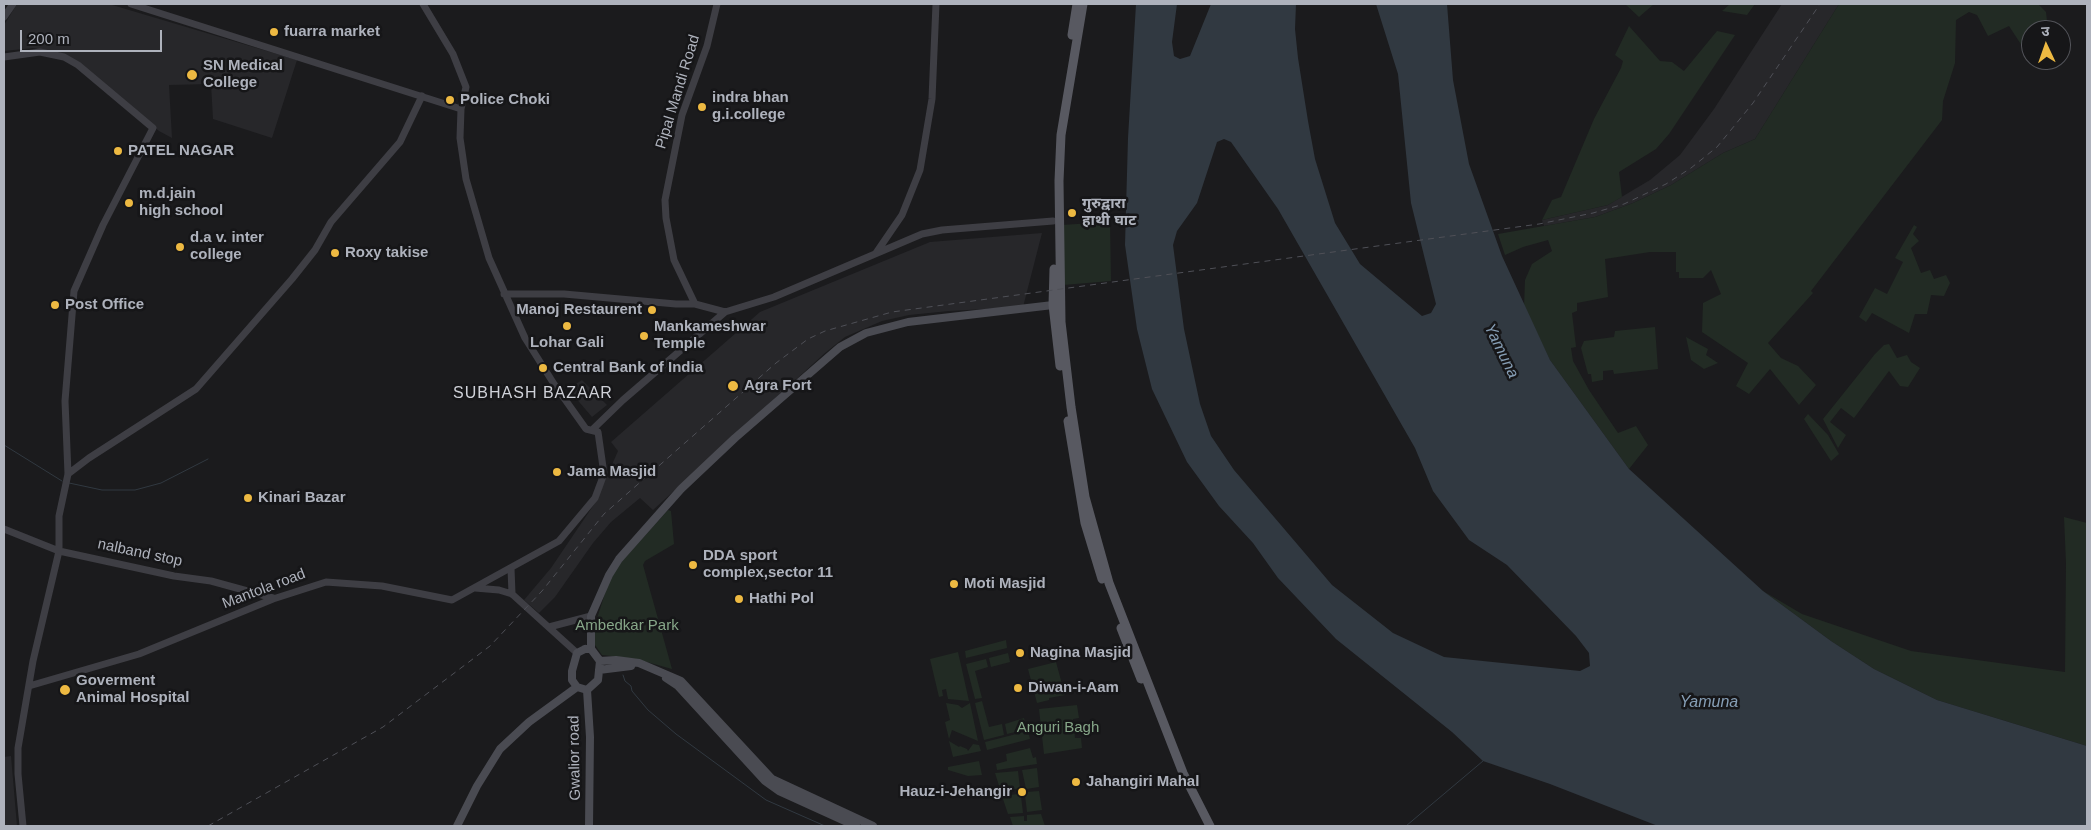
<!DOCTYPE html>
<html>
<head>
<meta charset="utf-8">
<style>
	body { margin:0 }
	#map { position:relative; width:2091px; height:830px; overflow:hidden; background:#1b1b1d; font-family:Arial,"Noto Sans Devanagari",sans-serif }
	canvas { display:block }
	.frame { position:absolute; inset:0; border:5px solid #aeb2bc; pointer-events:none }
	.north { position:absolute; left:2021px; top:20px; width:50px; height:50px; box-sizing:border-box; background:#161618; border:1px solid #53545a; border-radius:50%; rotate:357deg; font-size:14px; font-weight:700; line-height:20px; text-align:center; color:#aeb2bc }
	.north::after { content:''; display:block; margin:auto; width:18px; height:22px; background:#edb942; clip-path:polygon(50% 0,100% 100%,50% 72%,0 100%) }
	.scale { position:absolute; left:20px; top:30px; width:142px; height:22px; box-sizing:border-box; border:2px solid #aeb2bc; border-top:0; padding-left:6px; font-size:15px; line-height:18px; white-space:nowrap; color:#aeb2bc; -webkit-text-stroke:4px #161618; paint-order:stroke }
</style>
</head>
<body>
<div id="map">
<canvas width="2091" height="830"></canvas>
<div class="frame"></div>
<div class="north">उ</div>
<div class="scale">200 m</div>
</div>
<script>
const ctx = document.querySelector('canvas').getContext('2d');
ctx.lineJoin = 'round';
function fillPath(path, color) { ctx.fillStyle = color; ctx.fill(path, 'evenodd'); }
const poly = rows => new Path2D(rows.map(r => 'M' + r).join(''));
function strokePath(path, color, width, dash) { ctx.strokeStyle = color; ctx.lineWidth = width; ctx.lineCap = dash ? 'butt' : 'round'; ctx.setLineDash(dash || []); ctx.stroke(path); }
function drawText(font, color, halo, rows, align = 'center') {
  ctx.font = font + ' Arial,"Noto Sans Devanagari",sans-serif'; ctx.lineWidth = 5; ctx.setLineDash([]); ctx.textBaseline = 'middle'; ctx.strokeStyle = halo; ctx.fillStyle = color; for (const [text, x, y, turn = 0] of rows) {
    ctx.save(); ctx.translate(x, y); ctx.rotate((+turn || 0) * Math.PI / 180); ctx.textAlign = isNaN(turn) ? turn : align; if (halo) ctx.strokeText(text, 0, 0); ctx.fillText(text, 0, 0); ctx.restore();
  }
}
fillPath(poly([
	[17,4,109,4,297,60,272,138,213,119,211,84,169,85,172,138,159,131,83,66,63,54,33,48,4,51,4,25],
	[1782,4,1839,4,1755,139,1723,153,1671,185,1633,203,1595,217,1544,226,1542,220,1608,205,1650,180,1680,155,1714,109],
	[1042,233,1023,307,949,311,909,315,882,321,845,337,825,353,653,510,640,498,611,522,593,543,555,597,539,613,524,600,551,568,595,503,618,451,611,442,760,312,930,242],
	[582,380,607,405,592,417,568,389],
	[11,756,17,826,4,826,4,757]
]), '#27272a');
fillPath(poly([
	[1625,4,1654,4,1639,17],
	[1730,4,1755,4,1747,15,1722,11],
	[1839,4,2038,4,2046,12,2048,30,2031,30,2031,48,2026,52,2009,26,1988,36,1977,15,1969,12,1956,20,1955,63,1943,101,1942,120,1811,291,1813,293,1768,343,1781,358,1798,366,1816,385,1799,405,1770,369,1749,394,1736,386,1748,363,1702,332,1703,303,1721,294,1711,270,1703,278,1679,278,1679,272,1676,272,1676,252,1650,252,1605,259,1608,297,1577,303,1577,311,1572,313,1576,347,1571,348,1573,361,1589,390,1618,433,1636,426,1648,445,1629,469,1550,360,1524,307,1525,280,1532,264,1552,251,1548,240,1523,247,1505,255,1498,234,1595,217,1633,203,1671,185,1723,153,1755,139],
	[1629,26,1660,61,1672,62,1684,71,1717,31,1735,35,1669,134,1656,149,1619,172,1622,197,1608,205,1542,220,1552,200,1561,197,1594,119,1621,68,1623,61,1615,55],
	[1110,222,1111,281,1063,285,1061,225],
	[1914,225,1917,227,1913,234,1919,241,1911,248,1921,273,1930,270,1934,279,1946,275,1950,283,1944,296,1931,295,1927,314,1915,314,1909,333,1872,313,1866,322,1859,317,1875,288,1887,294,1903,262,1895,258],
	[1655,327,1658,369,1614,374,1613,370,1603,371,1603,380,1592,382,1591,374,1588,374,1581,348,1584,341,1614,337,1615,331],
	[1686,337,1708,349,1706,355,1718,363,1704,369,1691,360],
	[1889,344,1897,358,1907,355,1911,362,1920,368,1908,387,1900,386,1889,371,1854,418,1841,408,1830,422,1846,435,1838,448,1823,419,1875,354,1884,345],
	[1808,414,1828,435,1839,454,1831,461,1804,419],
	[668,510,671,511,674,544,645,561,643,565,672,669,636,659,602,655,595,645,593,631,608,584,616,568],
	[2064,517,2087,523,2087,746,1937,700,1874,669,1831,641,1763,591,1802,614,1911,651,2065,672,2066,563],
	[1006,640,1007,648,966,658,965,651],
	[958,652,969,701,948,699,946,689,942,690,943,696,939,697,930,659],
	[1008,653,1010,662,991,667,989,658],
	[986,659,988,667,975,671,982,698,975,699,966,664],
	[1056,662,1065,695,1049,698,1049,700,1037,703,1028,669],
	[982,701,989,727,1002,724,1004,735,984,740,975,703],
	[946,703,958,705,962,708,970,703,978,741,952,730,949,739,945,722,950,720],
	[1077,705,1079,718,1073,719,1075,738,1081,738,1082,748,1044,754,1039,709],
	[1024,718,1027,729,1007,734,1005,724],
	[1028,731,1030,739,987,750,985,742],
	[949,741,959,747,960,746,967,749,968,751,973,744,979,745,981,751,953,757],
	[1030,748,1033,758,1036,757,1037,764,997,770,996,764,1007,761,1006,754],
	[979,761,982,775,968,776,948,770,948,767],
	[1037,768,1039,787,1026,789,1022,770],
	[1018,771,1020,788,1001,792,995,773],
	[1039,791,1042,810,1027,812,1025,795,1027,792],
	[1018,794,1021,796,1023,813,1008,814,1002,796],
	[1041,814,1045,826,1013,826,1010,817,1024,816,1024,821,1027,821,1027,815]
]), '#222b24');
fillPath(poly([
	[1136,4,1177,4,1172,42,1174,56,1180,59,1190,56,1211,4,1296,4,1295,29,1298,58,1308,121,1315,159,1335,223,1360,264,1422,316,1431,313,1436,304,1411,203,1398,74,1376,4,1447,4,1453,80,1469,164,1502,256,1550,360,1629,469,1763,591,1831,641,1874,669,1937,700,2087,746,2087,826,1658,826,1550,784,1483,761,1452,732,1336,639,1278,578,1253,543,1219,506,1187,462,1152,389,1137,329,1125,245,1128,138],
	[1224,139,1231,142,1278,209,1415,448,1433,491,1469,540,1507,565,1576,636,1589,653,1590,666,1580,671,1444,657,1393,633,1332,585,1234,470,1211,436,1200,404,1184,329,1173,245,1177,231,1197,203,1217,142]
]), '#313941');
strokePath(poly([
	[4,445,62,481],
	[69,483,102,490,135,490,161,483,208,459],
	[623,675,625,681,631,686,632,691,648,710,676,734,766,800,825,826],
	[1406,826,1483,761]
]), '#313941', 1);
strokePath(poly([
	[131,4,461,109],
	[4,17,13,4],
	[4,57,40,52,64,57,78,65,153,128,103,225,74,291,65,401,68,474,59,516,59,551,33,661,18,748,18,774,23,826],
	[876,253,902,215,920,170,932,99,936,4],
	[504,294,564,294,676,304,695,304,725,312,774,297,922,234,942,230,1053,221],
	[695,304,674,260,666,218,665,200,682,115,707,46,717,4],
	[592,430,623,400,725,312],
	[68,474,89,458,196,389,292,279,315,250,331,222,400,142,422,96],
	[4,529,59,551,174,576,211,581,273,598],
	[511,568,512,594],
	[475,588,499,590,512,594,577,653],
	[549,627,591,616],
	[29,686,139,654,273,599,326,582,382,586,452,600,559,541,595,498,604,474,598,432,586,429,554,384,525,338,489,258,466,179,460,138,461,109,466,87,453,54,423,4]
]), '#3e3e44', 7);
strokePath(poly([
	[585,649,591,649,600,661,598,680,587,690,577,687,572,680,572,671,577,653,585,649],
	[591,649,591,616,609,575,619,559,681,489,735,438,840,347,866,333,908,322,1053,305],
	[600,661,616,660,639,663,681,681,772,779,873,826],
	[599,670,631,666],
	[666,678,678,686,765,781,779,791,856,826],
	[587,690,590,737,589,826],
	[457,826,477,786,500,749,529,722,577,687]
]), '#4a4b52', 8);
strokePath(poly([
	[1083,4,1061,135,1059,181,1061,322,1071,407,1085,497,1109,583,1183,773,1210,826],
	[1072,35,1077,4],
	[1054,269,1053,305,1060,366],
	[1068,421,1085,523,1102,579],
	[1121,628,1141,679]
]), '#585961', 9);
strokePath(poly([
	[208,826,383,727,490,646,542,591,604,514,776,363,808,339,825,331,892,312,1539,224,1593,213,1624,204,1666,184,1691,168,1717,147,1753,103,1820,4]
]), '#4f5057', 1, [6, 5]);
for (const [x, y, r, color] of [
	[274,32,5,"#edb942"],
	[192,75,6,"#edb942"],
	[450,100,5,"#edb942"],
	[702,107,5,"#edb942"],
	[118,151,5,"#edb942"],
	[129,203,5,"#edb942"],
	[1072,213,5,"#edb942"],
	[180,247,5,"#edb942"],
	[335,253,5,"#edb942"],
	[55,305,5,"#edb942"],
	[652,310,5,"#edb942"],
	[567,326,5,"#edb942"],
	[644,336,5,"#edb942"],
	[543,368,5,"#edb942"],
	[733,386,6,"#edb942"],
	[557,472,5,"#edb942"],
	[248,498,5,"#edb942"],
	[693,565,5,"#edb942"],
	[954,584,5,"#edb942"],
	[739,599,5,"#edb942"],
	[1020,653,5,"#edb942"],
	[1018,688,5,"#edb942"],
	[65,690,6,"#edb942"],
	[1076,782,5,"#edb942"],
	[1022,792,5,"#edb942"]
]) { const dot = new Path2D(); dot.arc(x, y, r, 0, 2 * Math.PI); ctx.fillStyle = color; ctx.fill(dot); strokePath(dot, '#161618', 2); }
drawText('bold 15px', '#aeb2bc', '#161618', [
	["fuarra market",284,32],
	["SN Medical",203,66],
	["College",203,83],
	["indra bhan",712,98],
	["g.i.college",712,115],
	["Police Choki",460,100],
	["PATEL NAGAR",128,151],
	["m.d.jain",139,194],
	["high school",139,211],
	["गुरुद्वारा",1082,204],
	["हाथी घाट",1082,221],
	["d.a v. inter",190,238],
	["college",190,255],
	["Roxy takise",345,253],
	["Post Office",65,305],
	["Manoj Restaurent",642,310,"right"],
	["Mankameshwar",654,327],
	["Temple",654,344],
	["Lohar Gali",567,343,"center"],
	["Central Bank of India",553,368],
	["Agra Fort",744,386],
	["Jama Masjid",567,472],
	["Kinari Bazar",258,498],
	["DDA sport",703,556],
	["complex,sector 11",703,573],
	["Moti Masjid",964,584],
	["Hathi Pol",749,599],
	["Nagina Masjid",1030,653],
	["Goverment",76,681],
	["Animal Hospital",76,698],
	["Diwan-i-Aam",1028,688],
	["Jahangiri Mahal",1086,782],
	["Hauz-i-Jehangir",1012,792,"right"]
], 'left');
drawText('15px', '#aeb2bc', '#161618', [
	["Pipal Mandi Road",678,92,-73],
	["nalband stop",140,553,12],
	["Mantola road",264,589,-21],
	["Gwalior road",575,758,-91]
]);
drawText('15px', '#86a688', '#161618', [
	["Ambedkar Park",627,626],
	["Anguri Bagh",1058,728]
]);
drawText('italic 16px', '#869eb5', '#161618', [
	["Yamuna",1501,351,64],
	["Yamuna",1709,703]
]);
ctx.letterSpacing = '1px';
drawText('16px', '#cfd1d8', '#161618', [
	["SUBHASH BAZAAR",533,394]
]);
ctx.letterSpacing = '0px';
</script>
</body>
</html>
